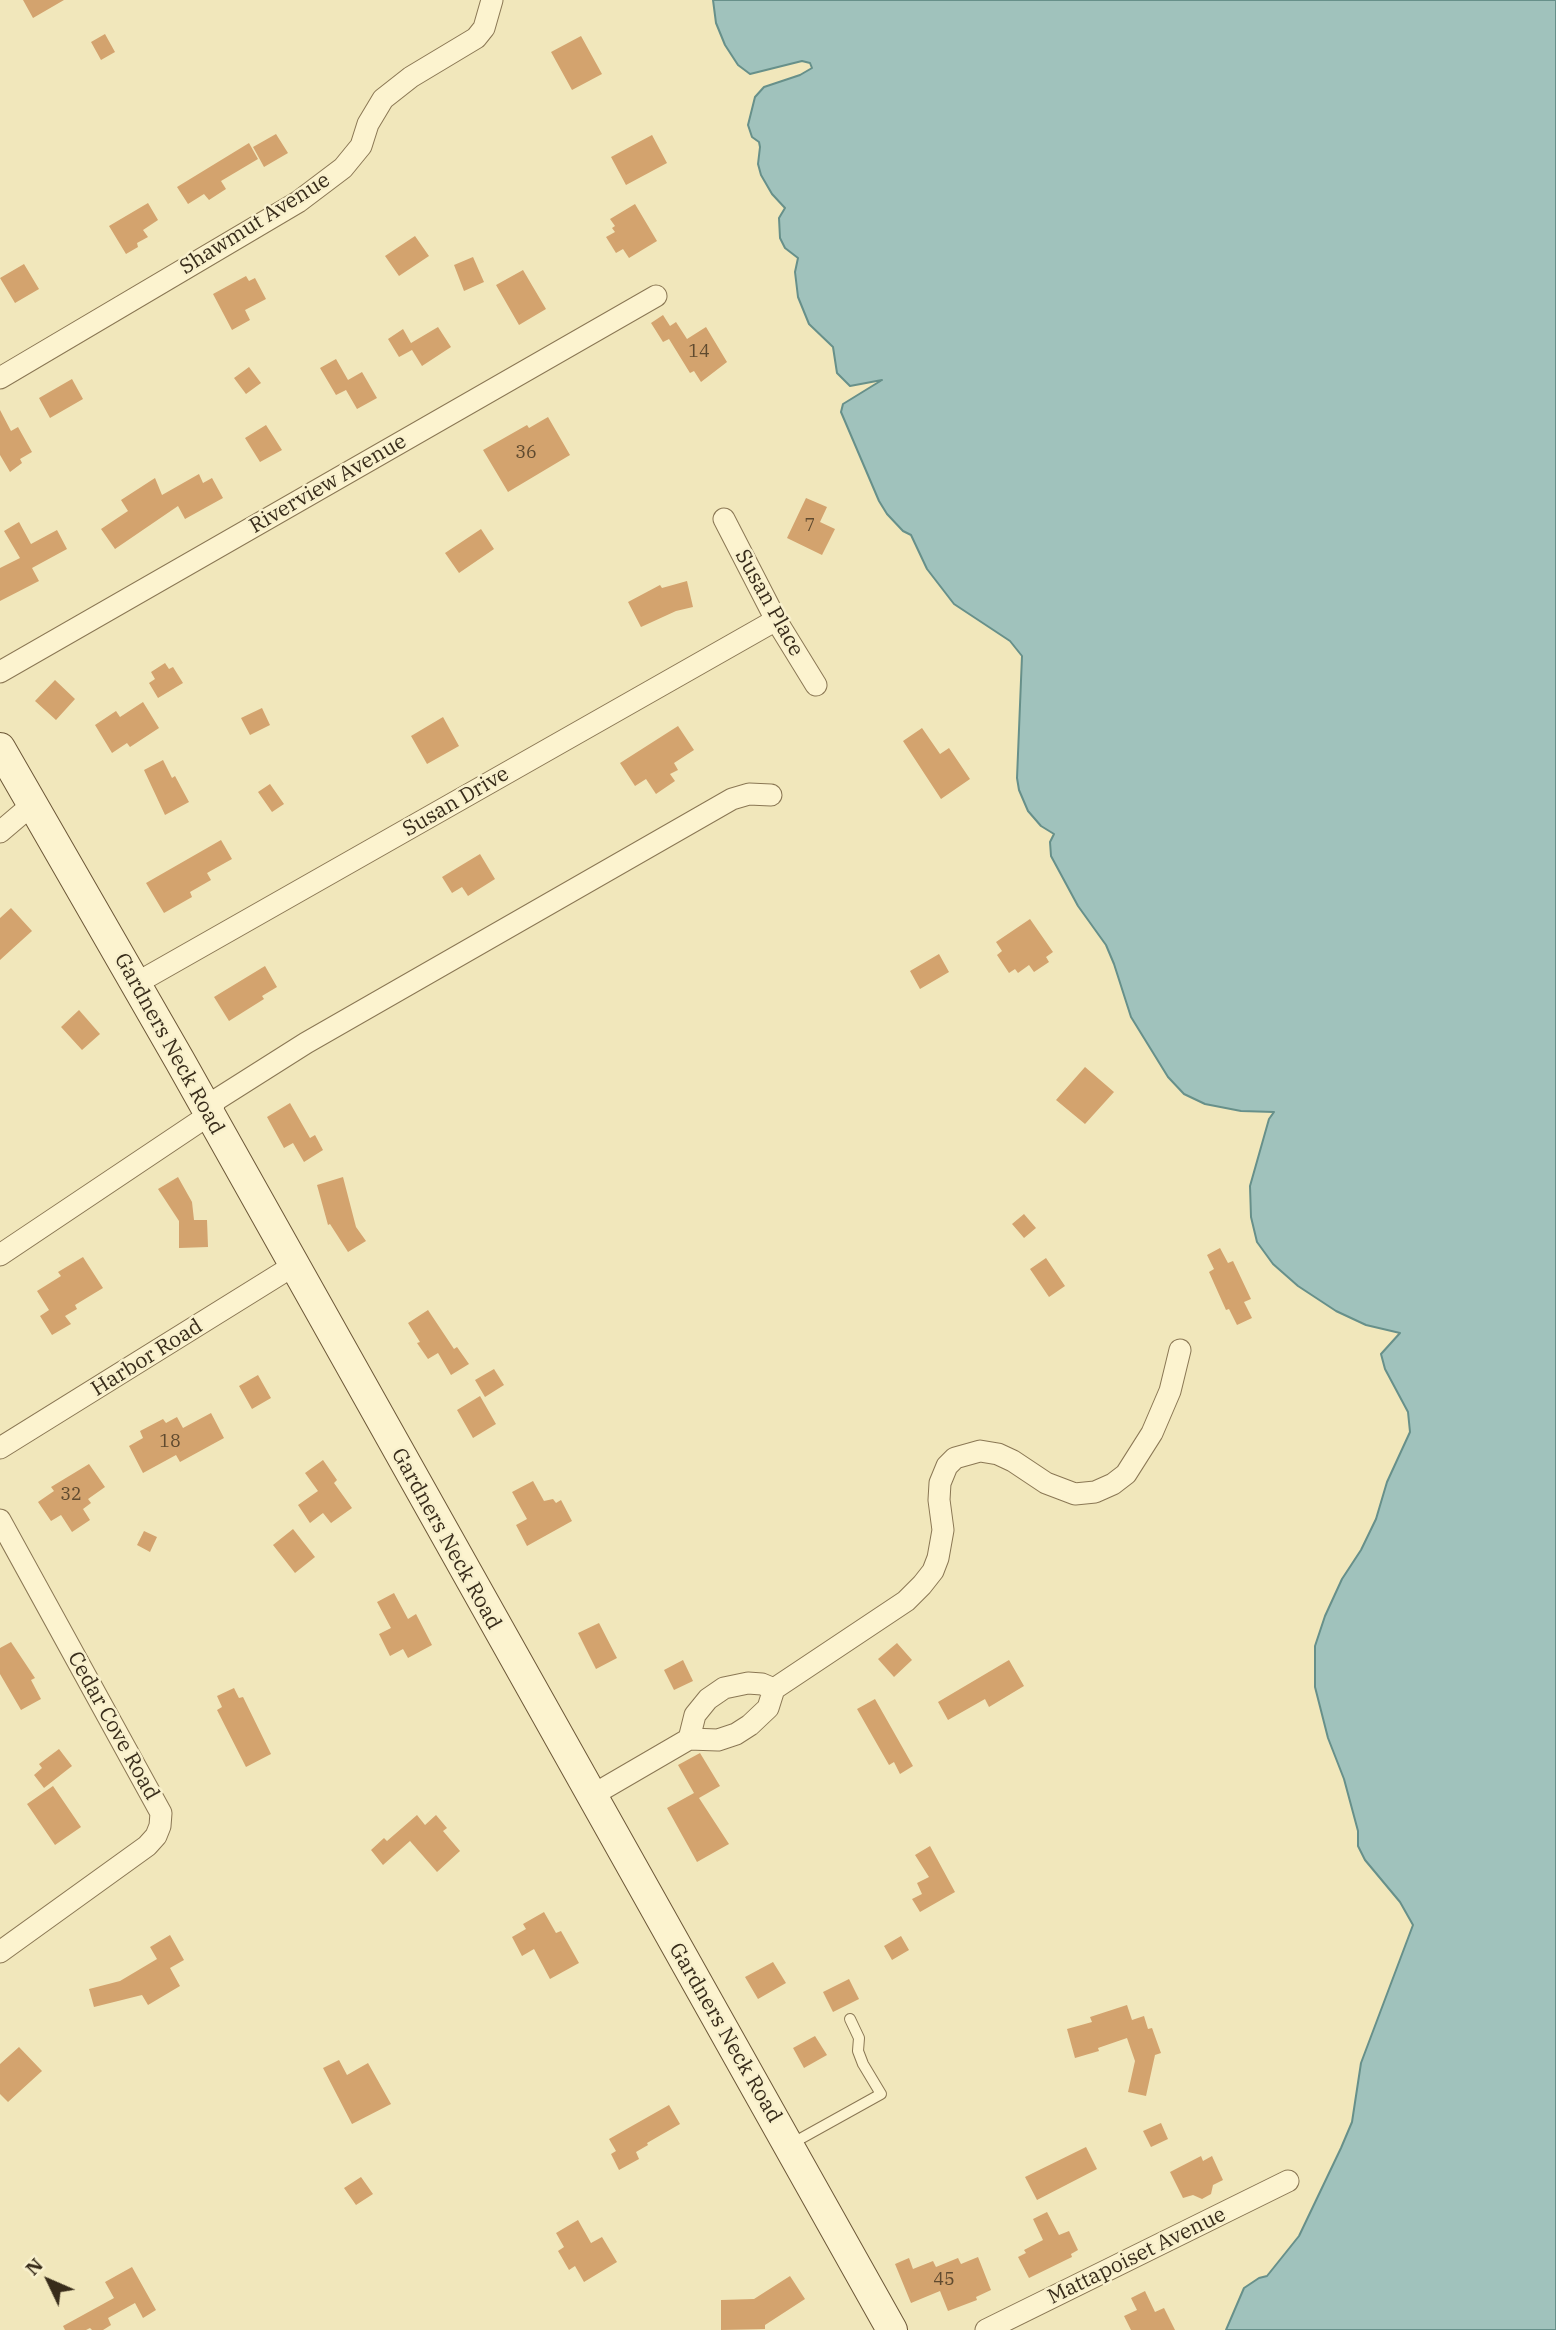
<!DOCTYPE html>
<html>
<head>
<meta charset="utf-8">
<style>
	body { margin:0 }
	#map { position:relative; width:1556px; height:2330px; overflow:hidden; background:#f1e7bb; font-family:"IBM Plex Serif",serif }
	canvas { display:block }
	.north { position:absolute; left:14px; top:2246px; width:70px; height:70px; -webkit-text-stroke:5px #f8f0cc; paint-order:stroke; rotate:314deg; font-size:19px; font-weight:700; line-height:28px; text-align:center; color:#382c1a }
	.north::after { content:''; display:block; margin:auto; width:24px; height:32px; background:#382c1a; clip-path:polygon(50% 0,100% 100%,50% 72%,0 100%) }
</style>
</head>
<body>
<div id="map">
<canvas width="1556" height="2330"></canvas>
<div class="north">N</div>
</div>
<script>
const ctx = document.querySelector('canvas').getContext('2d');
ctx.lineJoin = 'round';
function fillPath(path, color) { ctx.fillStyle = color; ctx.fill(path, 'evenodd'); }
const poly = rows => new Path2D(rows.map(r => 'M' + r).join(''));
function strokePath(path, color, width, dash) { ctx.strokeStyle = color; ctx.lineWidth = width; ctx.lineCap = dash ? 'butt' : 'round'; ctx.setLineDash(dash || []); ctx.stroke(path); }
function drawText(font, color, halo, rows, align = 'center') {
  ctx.font = font + ' "IBM Plex Serif",serif'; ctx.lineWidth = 5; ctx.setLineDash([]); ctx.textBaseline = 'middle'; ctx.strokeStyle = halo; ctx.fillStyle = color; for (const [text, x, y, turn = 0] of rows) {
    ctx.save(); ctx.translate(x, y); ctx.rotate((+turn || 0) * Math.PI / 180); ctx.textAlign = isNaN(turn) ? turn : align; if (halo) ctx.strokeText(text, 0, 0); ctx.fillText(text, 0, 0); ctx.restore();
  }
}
const water = poly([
	[713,0,1556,0,1556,2330,1226,2330,1244,2288,1259,2278,1267,2276,1299,2236,1341,2148,1352,2122,1361,2063,1413,1925,1400,1902,1365,1860,1358,1846,1358,1831,1344,1779,1328,1738,1315,1687,1315,1646,1325,1616,1342,1579,1361,1550,1376,1519,1387,1482,1410,1432,1408,1412,1385,1369,1381,1354,1400,1333,1366,1325,1336,1311,1298,1286,1273,1264,1257,1242,1251,1217,1250,1186,1269,1119,1274,1112,1241,1111,1205,1104,1184,1094,1168,1077,1131,1017,1114,964,1106,945,1078,906,1051,856,1050,842,1054,834,1041,826,1028,811,1019,790,1017,778,1022,656,1010,641,954,604,927,569,911,535,903,531,887,514,879,501,841,412,843,404,882,380,850,386,837,373,833,347,809,324,798,297,795,272,798,258,785,248,780,238,779,218,785,208,772,194,761,175,758,164,760,147,759,142,752,137,748,125,755,97,764,87,800,75,812,68,810,63,802,61,750,74,738,65,725,45,716,23,713,0]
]);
fillPath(water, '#a0c2bc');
strokePath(water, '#67908a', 2);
fillPath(poly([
	[23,0,64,0,33,18],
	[105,34,115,52,101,60,91,42],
	[581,36,602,74,572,90,551,52],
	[276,134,288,153,264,167,253,147],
	[652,135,667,163,626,185,611,157],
	[249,143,258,159,221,181,226,189,209,200,204,194,188,204,177,187],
	[148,203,158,220,143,230,148,237,137,243,138,247,126,254,109,226],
	[635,204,657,241,629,258,623,249,616,253,606,237,615,232,612,228,615,226,610,219],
	[415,236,429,256,399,276,385,256],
	[473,257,484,282,464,291,454,265],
	[24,264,39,289,15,303,0,278],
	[523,270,546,309,519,325,496,285],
	[246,276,249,281,255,278,266,299,245,310,250,320,232,330,213,294],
	[663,315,670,326,676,322,687,339,706,327,727,362,701,382,694,371,690,373,669,339,663,342,651,323],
	[438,327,451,347,422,366,412,350,399,357,388,339,403,329,411,343],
	[336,359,348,380,362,372,377,398,357,409,346,390,336,395,320,368],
	[249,367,261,383,246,394,234,378],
	[72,379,83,399,50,418,39,398],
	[0,410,11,431,18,427,32,452,20,459,22,463,10,472,0,455],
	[548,417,570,455,508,492,483,450,527,425,529,428],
	[266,425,282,450,260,462,245,438],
	[199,474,203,483,212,478,223,498,185,519,178,506,115,549,101,529,128,511,121,500,155,478,162,495],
	[806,498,827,507,820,522,835,529,822,555,787,538],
	[19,522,31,544,57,530,67,549,32,568,39,581,0,601,0,568,20,558,4,531],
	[481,529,494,549,459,573,445,553],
	[687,581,693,607,676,611,641,627,628,602,660,585,662,588],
	[165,663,169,669,173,667,183,683,158,698,149,683,155,679,151,672],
	[55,680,75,699,56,720,35,701],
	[143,702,159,728,130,747,127,743,112,753,95,725,116,711,120,717],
	[262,708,270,725,250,735,241,718],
	[443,717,459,746,427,764,411,736],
	[678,726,694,750,674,763,678,770,670,774,675,781,656,794,646,779,635,786,620,763],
	[922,728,940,754,949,748,970,779,941,799,903,741],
	[163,760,172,778,175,776,189,802,165,815,144,770],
	[270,784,284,804,272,812,258,792],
	[221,840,232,859,207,873,211,880,190,892,192,897,164,913,146,883],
	[480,854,495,879,468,896,462,887,452,893,442,877],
	[11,908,32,931,0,960,0,918],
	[1030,919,1053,952,1046,957,1049,962,1034,972,1029,965,1018,973,1015,969,1009,973,997,955,1002,951,996,942],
	[939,954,949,972,920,989,910,971],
	[265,966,277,987,262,996,264,999,229,1021,214,997],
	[79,1010,100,1034,82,1050,61,1027],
	[1085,1067,1114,1092,1085,1124,1056,1100],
	[290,1103,310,1138,315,1135,323,1150,304,1162,293,1143,284,1148,267,1117],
	[178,1177,192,1202,194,1220,207,1220,208,1247,179,1248,179,1221,158,1189],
	[343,1177,356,1227,366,1241,348,1252,330,1224,328,1225,317,1185],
	[1024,1214,1036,1228,1024,1238,1012,1224],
	[1220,1248,1228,1263,1233,1261,1251,1299,1244,1302,1252,1318,1237,1325,1229,1309,1226,1310,1209,1272,1214,1269,1207,1255],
	[83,1257,103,1288,75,1305,77,1309,65,1316,71,1324,52,1335,40,1316,49,1310,37,1291,61,1276,58,1272],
	[1046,1258,1065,1286,1049,1297,1030,1269],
	[428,1310,454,1349,457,1347,469,1364,451,1375,438,1353,428,1359,417,1343,420,1342,408,1323],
	[494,1369,504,1385,485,1397,475,1380],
	[258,1375,271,1398,252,1409,239,1386],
	[480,1396,496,1424,473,1438,457,1410],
	[211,1413,224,1438,180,1462,176,1455,143,1473,129,1446,143,1438,140,1431,163,1419,166,1423,177,1417,183,1428],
	[323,1460,337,1480,334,1483,352,1508,331,1523,323,1513,310,1523,298,1505,318,1491,305,1473],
	[89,1464,105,1487,88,1499,91,1503,83,1509,90,1520,72,1532,61,1515,51,1521,38,1502,54,1491,51,1487],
	[533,1481,544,1501,553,1499,556,1503,561,1500,572,1521,527,1546,516,1525,527,1519,512,1492],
	[293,1529,315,1557,295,1573,273,1545],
	[144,1531,157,1537,150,1552,137,1545],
	[394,1593,408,1619,416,1614,432,1645,408,1658,403,1649,390,1656,379,1634,391,1628,377,1602],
	[599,1623,617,1658,596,1669,578,1633],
	[11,1642,35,1678,31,1680,41,1699,21,1710,0,1674,0,1648],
	[897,1643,912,1660,894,1677,878,1659],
	[683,1660,693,1681,674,1690,664,1670],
	[1009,1660,1024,1686,989,1707,985,1699,948,1720,938,1702],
	[234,1688,239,1698,243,1697,271,1754,246,1767,217,1710,222,1707,217,1696],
	[875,1699,913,1766,900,1774,894,1762,889,1765,857,1709],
	[59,1749,72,1766,44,1788,34,1775,42,1768,39,1764],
	[700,1753,720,1786,699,1798,729,1844,697,1862,667,1808,694,1793,678,1765],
	[53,1786,81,1827,55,1845,27,1804],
	[417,1815,425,1825,436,1815,447,1828,443,1831,460,1851,437,1872,410,1841,383,1865,371,1850,384,1838,387,1841],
	[930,1846,955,1892,920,1912,912,1899,922,1894,917,1883,929,1877,915,1855],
	[544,1912,556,1933,561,1931,579,1963,550,1979,534,1949,522,1956,512,1937,526,1929,523,1924],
	[170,1935,184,1960,170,1968,180,1986,148,2005,142,1995,94,2007,89,1989,120,1981,157,1959,150,1947],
	[901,1936,909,1950,892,1960,884,1946],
	[773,1962,786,1983,758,1999,745,1977],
	[849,1979,859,1999,833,2012,823,1992],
	[1127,2005,1132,2020,1144,2016,1148,2029,1152,2028,1161,2053,1155,2055,1146,2096,1128,2092,1135,2061,1127,2038,1098,2048,1099,2051,1075,2058,1067,2029,1092,2022,1090,2017],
	[815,2036,827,2055,804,2068,793,2048],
	[19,2047,42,2071,8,2102,0,2094,0,2064],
	[339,2060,347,2075,368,2063,391,2104,352,2124,323,2068],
	[669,2105,680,2124,647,2143,648,2145,636,2152,639,2159,619,2170,611,2154,616,2151,609,2139],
	[1161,2123,1168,2139,1151,2147,1143,2131],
	[1086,2147,1097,2169,1037,2200,1025,2177],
	[1201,2156,1203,2161,1212,2156,1223,2180,1213,2185,1211,2194,1202,2199,1193,2195,1183,2198,1170,2172],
	[361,2177,373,2194,356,2205,344,2188],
	[1047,2212,1059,2235,1069,2231,1078,2250,1071,2254,1072,2257,1029,2278,1018,2257,1026,2253,1024,2250,1043,2240,1033,2219],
	[578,2220,591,2243,602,2237,617,2262,584,2282,575,2266,569,2270,558,2251,564,2247,556,2233],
	[978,2257,991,2290,976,2297,977,2300,948,2311,940,2291,911,2303,895,2264,909,2258,913,2269,933,2261,936,2267,958,2258,961,2264],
	[132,2267,156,2310,143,2318,135,2303,108,2318,111,2325,103,2330,92,2330,90,2328,86,2330,65,2330,63,2326,114,2298,105,2282],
	[790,2276,805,2299,765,2325,765,2329,721,2330,721,2300,754,2299],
	[1145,2291,1155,2312,1164,2308,1175,2330,1131,2330,1124,2316,1137,2310,1131,2298]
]), '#d3a36e');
const lane = poly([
	[791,2144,881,2094,863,2064,858,2051,859,2038,850,2019]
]);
const street = poly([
	[0,378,298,202,343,168,361,146,368,124,383,99,411,77,476,38,484,28,492,0],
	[724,519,776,620,816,685],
	[0,672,656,296],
	[0,832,33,804],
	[135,984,776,620],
	[0,1255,209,1115,216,1100,306,1043,732,799,749,794,771,795],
	[0,1448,293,1266],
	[0,1520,161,1813,160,1826,156,1836,147,1846,0,1952],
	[774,1689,762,1684,748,1683,724,1688,708,1699,695,1715,689,1739,718,1740,736,1734,750,1725,768,1708,774,1689,906,1601,922,1585,933,1571,938,1558,943,1530,939,1500,940,1483,947,1466,955,1458,980,1451,998,1454,1013,1461,1046,1483,1075,1494,1095,1492,1113,1484,1126,1474,1152,1433,1170,1391,1180,1350],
	[591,1796,689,1739],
	[986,2330,1288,2181]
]);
const secondary = poly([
	[0,748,180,1061,892,2330]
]);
strokePath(lane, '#8a7754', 12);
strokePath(street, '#8a7754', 23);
strokePath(secondary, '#6c5737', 32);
strokePath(lane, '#fcf3cf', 10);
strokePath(street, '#fcf3cf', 21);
strokePath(secondary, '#fcf3cf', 30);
drawText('18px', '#5f4a2f', null, [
	["14",699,352],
	["36",526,453],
	["7",810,526],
	["18",170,1442],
	["32",71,1495],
	["45",944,2280]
]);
drawText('21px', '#382c1a', '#f8f0cc', [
	["Shawmut Avenue",255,224,-32],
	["Riverview Avenue",328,484,-30],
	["Susan Place",769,603,61],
	["Susan Drive",456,802,-30],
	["Gardners Neck Road",169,1044,61],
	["Harbor Road",147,1358,-32],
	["Gardners Neck Road",446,1539,61],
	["Cedar Cove Road",113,1726,61],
	["Gardners Neck Road",725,2033,60],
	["Mattapoiset Avenue",1137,2256,-26]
]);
</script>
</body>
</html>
